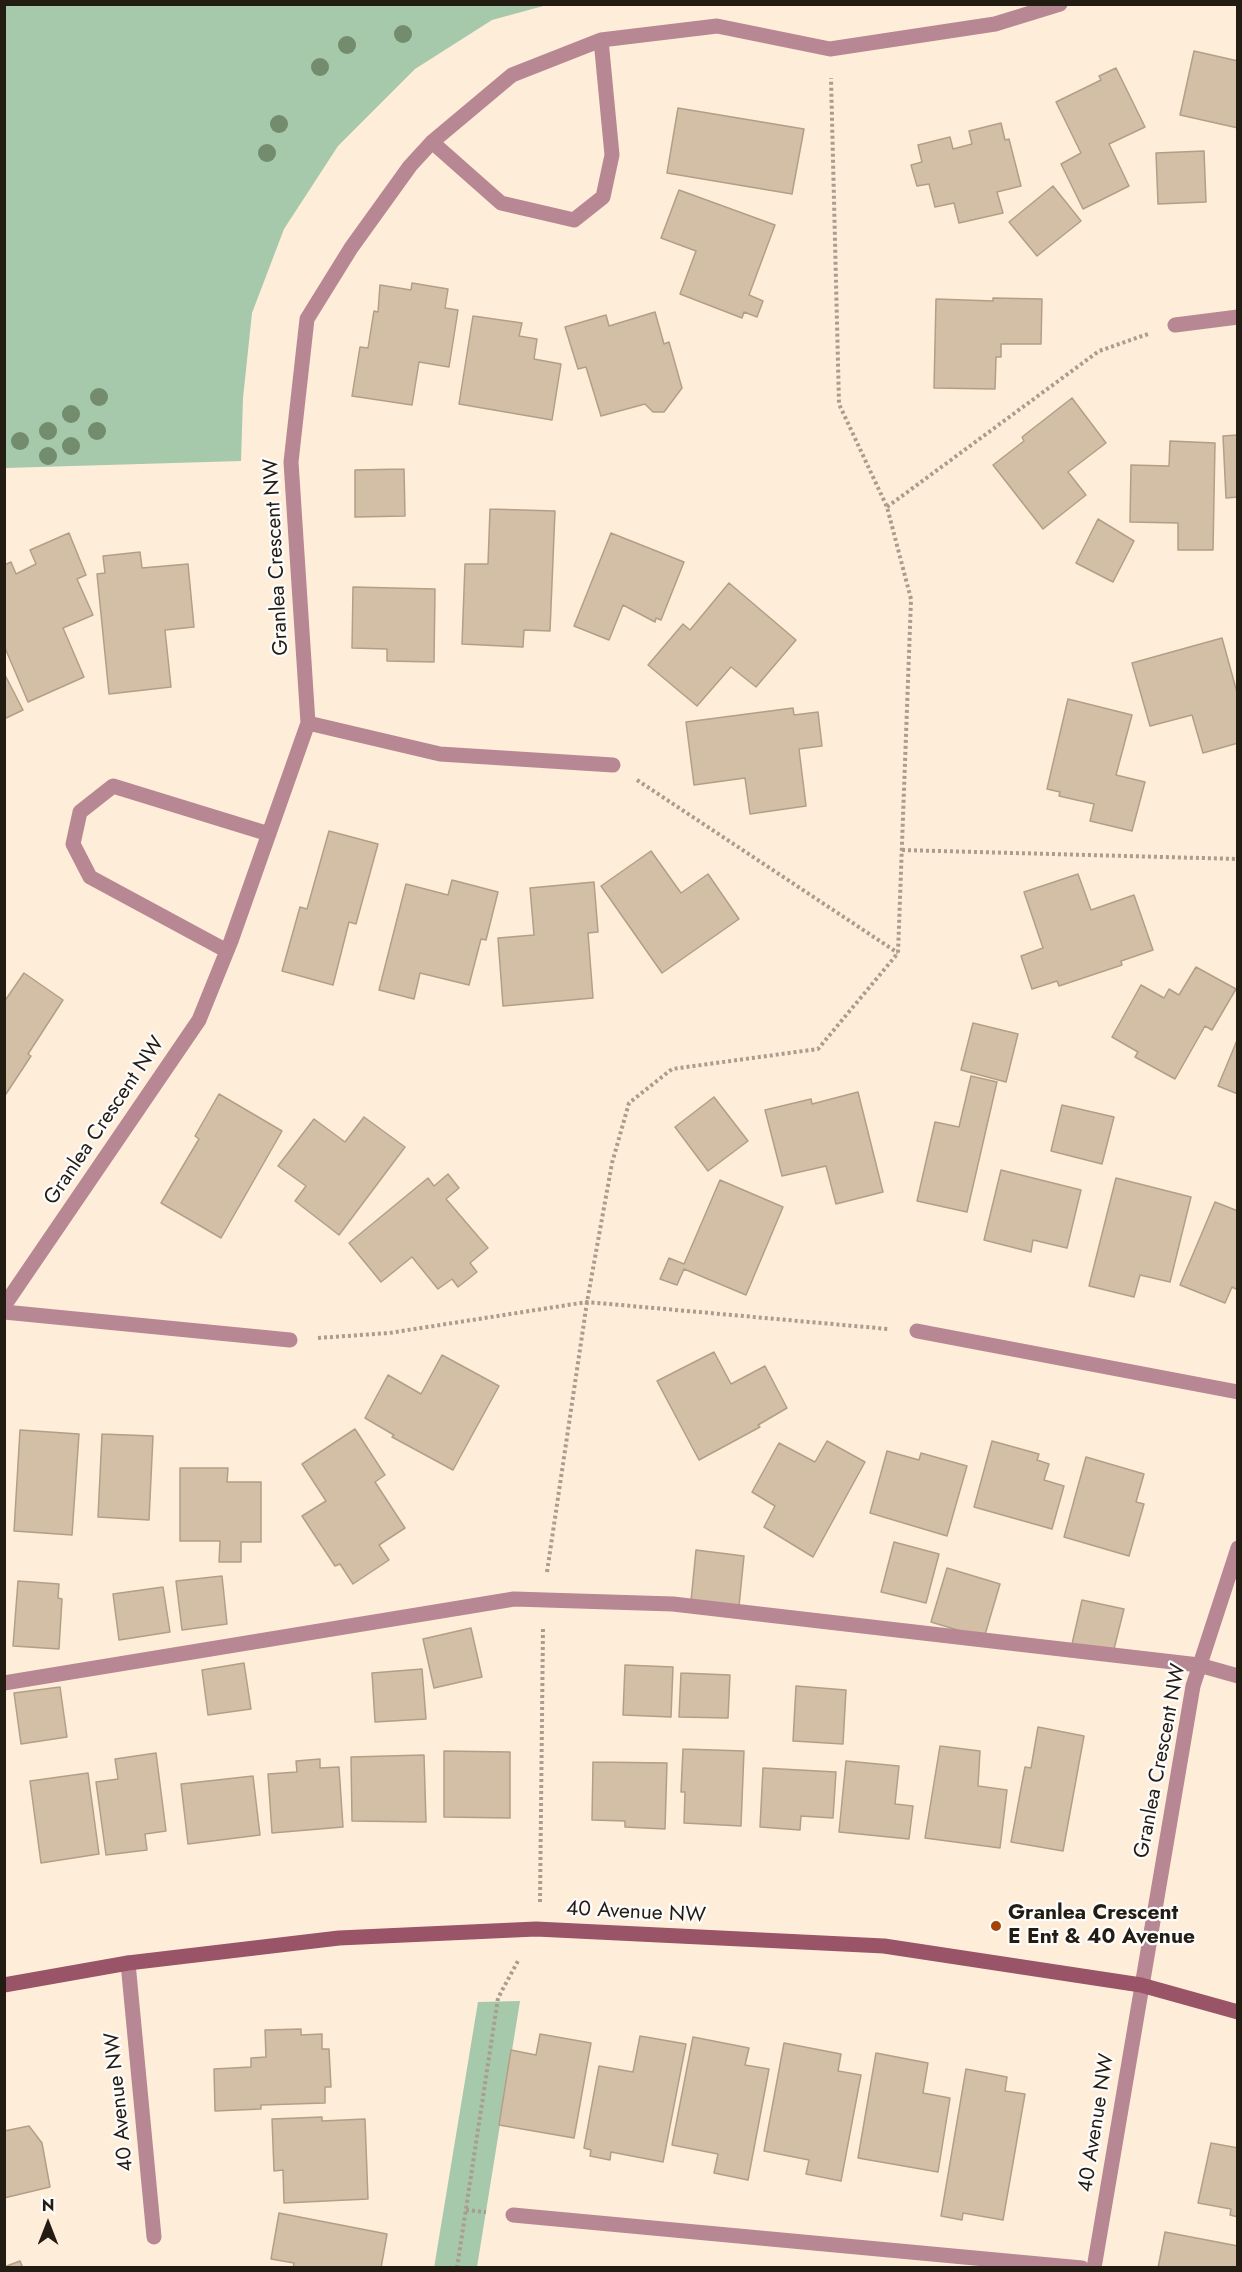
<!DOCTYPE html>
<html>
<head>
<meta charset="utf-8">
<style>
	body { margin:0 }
	#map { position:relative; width:1242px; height:2272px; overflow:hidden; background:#feedd9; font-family:Jost,sans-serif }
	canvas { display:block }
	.frame { position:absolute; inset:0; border:6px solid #231c13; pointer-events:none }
	.north { position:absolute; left:18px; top:2194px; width:60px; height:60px; -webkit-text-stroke:4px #fdfdfd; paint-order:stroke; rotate:0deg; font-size:16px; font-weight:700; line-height:24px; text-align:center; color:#231c13 }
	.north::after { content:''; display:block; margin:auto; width:21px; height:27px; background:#231c13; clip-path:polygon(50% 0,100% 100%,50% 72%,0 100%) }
</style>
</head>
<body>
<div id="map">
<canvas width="1242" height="2272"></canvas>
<div class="frame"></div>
<div class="north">N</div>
</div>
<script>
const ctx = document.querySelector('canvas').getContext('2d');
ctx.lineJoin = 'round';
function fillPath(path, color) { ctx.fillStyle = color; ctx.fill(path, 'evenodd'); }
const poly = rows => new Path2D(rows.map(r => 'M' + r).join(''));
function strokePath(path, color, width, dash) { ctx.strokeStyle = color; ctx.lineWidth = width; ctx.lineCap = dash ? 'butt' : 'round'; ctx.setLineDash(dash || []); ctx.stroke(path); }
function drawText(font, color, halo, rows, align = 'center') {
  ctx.font = font + ' Jost,sans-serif'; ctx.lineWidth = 4.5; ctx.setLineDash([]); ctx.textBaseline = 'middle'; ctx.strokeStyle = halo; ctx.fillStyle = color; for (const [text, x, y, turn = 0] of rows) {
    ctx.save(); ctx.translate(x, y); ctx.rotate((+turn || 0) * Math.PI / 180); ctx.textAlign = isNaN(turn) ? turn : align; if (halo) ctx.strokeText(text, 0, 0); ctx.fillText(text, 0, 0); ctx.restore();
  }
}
fillPath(poly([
	[4,5,5,4,547,5,492,20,415,69,338,146,284,229,252,313,243,398,241,461,5,468],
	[520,2001,477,2267,434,2268,478,2002]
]), '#a6c8ab');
const building = poly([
	[1194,51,1238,61,1238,128,1180,115,1194,51],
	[1116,68,1145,127,1109,144,1129,186,1083,209,1061,164,1081,153,1056,102,1101,80,1099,76,1116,68],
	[678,108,804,129,792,194,667,173,678,108],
	[1001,123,1005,140,1009,139,1021,186,997,192,1003,213,959,223,954,203,935,207,929,184,917,186,911,165,922,162,918,145,950,137,953,149,972,144,969,131,1001,123],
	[1204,151,1206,202,1158,204,1156,153,1204,151],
	[1053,186,1081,221,1037,256,1009,222,1053,186],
	[679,190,775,225,749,295,763,301,757,317,744,312,742,318,680,294,696,251,661,238,679,190],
	[412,283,448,289,445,308,458,310,449,367,419,362,412,405,352,396,360,347,368,348,374,311,378,312,380,285,411,290,412,283],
	[993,298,1042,299,1041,344,1001,344,1001,357,996,357,995,389,934,388,936,299,993,301,993,298],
	[655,312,664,344,669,342,682,388,664,412,653,412,645,404,601,416,586,367,578,369,565,327,606,315,609,326,655,312],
	[473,316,522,323,519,336,537,339,534,359,561,364,552,420,459,404,473,316],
	[1072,398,1106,443,1068,472,1086,495,1043,529,993,465,1024,441,1022,437,1072,398],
	[1238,435,1238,497,1226,498,1223,436,1238,435],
	[1170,441,1215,443,1213,550,1178,550,1178,523,1130,522,1131,465,1169,466,1170,441],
	[404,469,405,516,355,517,355,470,404,469],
	[490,509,555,511,550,631,524,630,523,647,462,644,465,564,488,564,490,509],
	[1098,519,1134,541,1113,582,1076,563,1098,519],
	[69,533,86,575,77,579,93,615,63,628,84,677,28,702,5,648,4,565,11,562,16,574,36,564,30,550,69,533],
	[611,533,684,562,661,620,656,618,655,622,623,605,609,640,574,626,611,533],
	[140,552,142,568,188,564,194,627,165,630,171,687,109,694,97,574,105,573,103,556,140,552],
	[729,583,796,640,756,687,731,667,697,706,648,665,683,624,690,630,729,583],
	[353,587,435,589,434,662,387,661,387,649,352,648,353,587],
	[1222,638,1238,696,1238,743,1203,753,1192,715,1150,726,1132,663,1222,638],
	[4,673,23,710,4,719,4,673],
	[1068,699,1132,715,1116,775,1145,782,1132,831,1090,821,1094,804,1059,796,1060,792,1047,789,1068,699],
	[793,708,794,715,818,712,822,746,799,749,806,806,750,814,745,778,694,785,686,722,793,708],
	[329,831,378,844,356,924,349,922,333,985,282,971,300,907,307,909,329,831],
	[651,851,681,893,708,874,739,919,662,973,601,886,651,851],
	[1078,874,1091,910,1134,895,1153,950,1121,961,1122,965,1059,986,1057,981,1032,989,1021,956,1043,948,1024,892,1078,874],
	[452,880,498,892,486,940,481,939,469,985,420,973,414,999,379,990,406,884,448,895,452,880],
	[594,882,598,932,588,933,593,998,503,1006,498,938,534,935,530,888,594,882],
	[1196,967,1236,989,1212,1030,1205,1026,1175,1079,1135,1057,1138,1052,1112,1037,1141,985,1164,998,1169,989,1179,995,1196,967],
	[24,973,63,1000,28,1054,31,1056,4,1097,4,1002,24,973],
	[973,1023,1018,1034,1006,1082,961,1070,973,1023],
	[1238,1038,1238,1094,1218,1086,1238,1038],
	[971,1076,997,1082,967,1212,917,1201,935,1122,959,1127,971,1076],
	[858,1092,883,1192,836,1204,826,1166,782,1176,765,1110,811,1099,812,1104,858,1092],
	[219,1094,282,1131,221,1238,161,1203,199,1139,195,1136,219,1094],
	[714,1097,748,1141,708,1171,675,1127,714,1097],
	[1062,1105,1114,1117,1102,1164,1051,1151,1062,1105],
	[364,1117,405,1147,339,1235,295,1201,306,1186,278,1166,314,1119,345,1142,364,1117],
	[1001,1170,1081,1190,1067,1248,1033,1240,1031,1252,984,1240,1001,1170],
	[448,1174,459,1188,446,1199,488,1248,470,1263,477,1272,458,1287,452,1279,438,1289,412,1257,381,1282,349,1243,428,1178,434,1186,448,1174],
	[1116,1178,1191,1197,1170,1282,1140,1275,1134,1297,1089,1286,1116,1178],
	[720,1180,783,1207,746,1295,684,1269,677,1285,660,1279,669,1258,684,1264,720,1180],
	[1215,1202,1238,1211,1238,1290,1232,1287,1225,1303,1180,1285,1215,1202],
	[714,1352,731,1384,765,1366,787,1408,758,1425,760,1427,699,1460,657,1381,714,1352],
	[442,1355,499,1386,453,1470,392,1437,394,1435,365,1418,388,1375,421,1394,442,1355],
	[355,1429,385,1475,375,1482,405,1528,379,1545,389,1560,353,1584,340,1564,335,1566,302,1516,326,1501,302,1464,355,1429],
	[20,1430,79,1434,72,1535,14,1531,20,1430],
	[102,1434,153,1436,149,1520,98,1517,102,1434],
	[827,1441,865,1462,813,1557,764,1527,775,1506,752,1492,779,1443,815,1462,827,1441],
	[992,1441,1039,1454,1037,1460,1049,1464,1044,1480,1064,1486,1052,1529,974,1507,992,1441],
	[887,1451,919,1460,921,1453,967,1466,947,1536,870,1513,887,1451],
	[1086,1457,1144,1474,1136,1502,1144,1504,1129,1556,1064,1537,1086,1457],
	[180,1468,228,1468,227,1482,261,1482,261,1542,241,1542,241,1562,219,1562,220,1541,180,1541,180,1468],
	[894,1542,939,1554,926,1603,881,1592,894,1542],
	[696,1550,744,1556,739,1606,691,1601,696,1550],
	[947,1568,1000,1584,984,1638,931,1622,947,1568],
	[222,1576,227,1624,182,1630,176,1581,222,1576],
	[18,1581,59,1584,58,1598,62,1599,59,1649,13,1646,18,1581],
	[163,1587,170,1632,119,1640,113,1594,163,1587],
	[1082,1600,1124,1609,1113,1653,1072,1644,1082,1600],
	[471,1628,482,1677,434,1688,423,1639,471,1628],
	[244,1663,251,1709,208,1715,202,1670,244,1663],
	[625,1665,673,1667,671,1717,623,1715,625,1665],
	[422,1669,426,1719,375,1722,372,1673,422,1669],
	[681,1673,730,1675,728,1718,679,1717,681,1673],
	[796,1686,846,1690,843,1744,793,1741,796,1686],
	[60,1687,67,1737,21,1744,14,1693,60,1687],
	[1038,1727,1084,1736,1063,1851,1011,1842,1025,1767,1031,1768,1038,1727],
	[940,1746,980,1751,978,1786,1007,1790,1000,1848,925,1838,940,1746],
	[683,1749,744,1751,741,1826,684,1823,685,1792,681,1792,683,1749],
	[444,1751,510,1752,510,1818,444,1817,444,1751],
	[156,1753,166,1831,145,1834,147,1850,106,1855,96,1782,118,1779,115,1759,156,1753],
	[424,1755,426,1822,352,1821,351,1757,424,1755],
	[320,1759,320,1768,339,1767,343,1827,272,1833,268,1774,297,1772,296,1761,320,1759],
	[846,1761,899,1766,895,1804,913,1806,909,1839,839,1832,846,1761],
	[593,1762,667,1763,665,1829,625,1827,625,1821,592,1820,593,1762],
	[763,1768,836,1772,833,1818,801,1816,800,1830,760,1827,763,1768],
	[88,1773,99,1854,41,1863,30,1781,88,1773],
	[253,1776,260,1835,188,1844,181,1784,253,1776],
	[301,2029,301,2035,322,2034,322,2049,329,2049,331,2087,325,2087,325,2103,261,2105,261,2109,215,2111,214,2069,251,2067,251,2058,266,2057,265,2030,301,2029],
	[540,2034,591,2043,574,2138,499,2125,511,2050,536,2055,540,2034],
	[640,2036,686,2044,663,2162,611,2152,610,2160,590,2156,591,2150,584,2148,599,2066,633,2072,640,2036],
	[693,2037,749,2048,745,2065,769,2069,748,2180,714,2173,718,2154,672,2145,693,2037],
	[784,2043,841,2054,838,2071,861,2075,841,2181,806,2174,809,2160,764,2151,784,2043],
	[876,2053,928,2063,923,2093,950,2098,938,2172,858,2158,876,2053],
	[966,2069,1007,2077,1005,2091,1025,2094,1003,2220,963,2213,962,2220,941,2216,966,2069],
	[322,2117,322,2121,365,2119,368,2199,284,2203,283,2170,274,2171,272,2119,322,2117],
	[29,2126,42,2143,50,2187,4,2198,4,2131,29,2126],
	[1211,2143,1238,2148,1238,2217,1230,2215,1231,2209,1198,2203,1211,2143],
	[279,2213,387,2234,381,2268,293,2268,294,2263,271,2259,279,2213],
	[1165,2232,1238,2246,1238,2268,1158,2268,1165,2232],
	[20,2261,23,2268,4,2268,4,2267,20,2261]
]);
fillPath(building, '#d3bea6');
strokePath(building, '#b39f88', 1.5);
strokePath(poly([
	[887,507,1099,351,1148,334],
	[637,780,898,953],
	[902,850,1238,859],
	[318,1338,389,1333,587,1302,888,1329],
	[547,1572,587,1302,612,1163,629,1103,672,1069,818,1049,898,953,911,599,887,507,839,404,831,78],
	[540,1902,543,1627],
	[466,2210,486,2212],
	[457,2268,498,1998,519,1959]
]), '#ab9d8e', 4, [3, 3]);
strokePath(poly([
	[4,1683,514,1599,673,1604,1199,1665,1238,1676],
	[513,2215,1082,2268]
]), '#b88794', 15);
strokePath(poly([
	[432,142,501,203,574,220,603,197,612,155,601,40],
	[1175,325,1238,317],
	[308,723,440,754,613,765],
	[227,951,90,877,73,844,80,812,113,786,269,834],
	[4,1306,199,1020,231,941,308,723,291,462,307,319,351,248,410,166,432,142,512,75,601,40,717,26,830,49,995,24,1060,4],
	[4,1312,290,1340],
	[917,1331,1238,1392],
	[128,1963,154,2237],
	[1094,2268,1193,1686,1238,1548]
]), '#b88794', 15);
strokePath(poly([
	[4,1985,128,1963,339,1938,536,1929,884,1946,1141,1985,1238,2012]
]), '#995468', 15);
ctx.fillStyle = '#738c6e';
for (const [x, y] of [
	[403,34],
	[347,45],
	[320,67],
	[279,124],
	[267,153],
	[99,397],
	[71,414],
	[48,431],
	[97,431],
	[20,441],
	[71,446],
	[48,456]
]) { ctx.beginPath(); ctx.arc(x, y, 9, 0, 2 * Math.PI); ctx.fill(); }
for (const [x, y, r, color] of [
	[996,1926,6,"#a64305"]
]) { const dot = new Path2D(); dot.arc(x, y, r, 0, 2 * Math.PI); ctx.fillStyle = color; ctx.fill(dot); strokePath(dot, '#fdfdfd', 2); }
drawText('21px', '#231c13', '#fdfdfd', [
	["Granlea Crescent NW",277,557,-93],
	["Granlea Crescent NW",105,1121,-56],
	["Granlea Crescent NW",1161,1761,-79],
	["40 Avenue NW",636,1913,3],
	["40 Avenue NW",120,2102,-96],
	["40 Avenue NW",1097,2123,-81]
]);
drawText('bold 21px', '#231c13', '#fdfdfd', [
	["Granlea Crescent",1008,1914],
	["E Ent & 40 Avenue",1008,1938]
], 'left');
</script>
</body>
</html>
